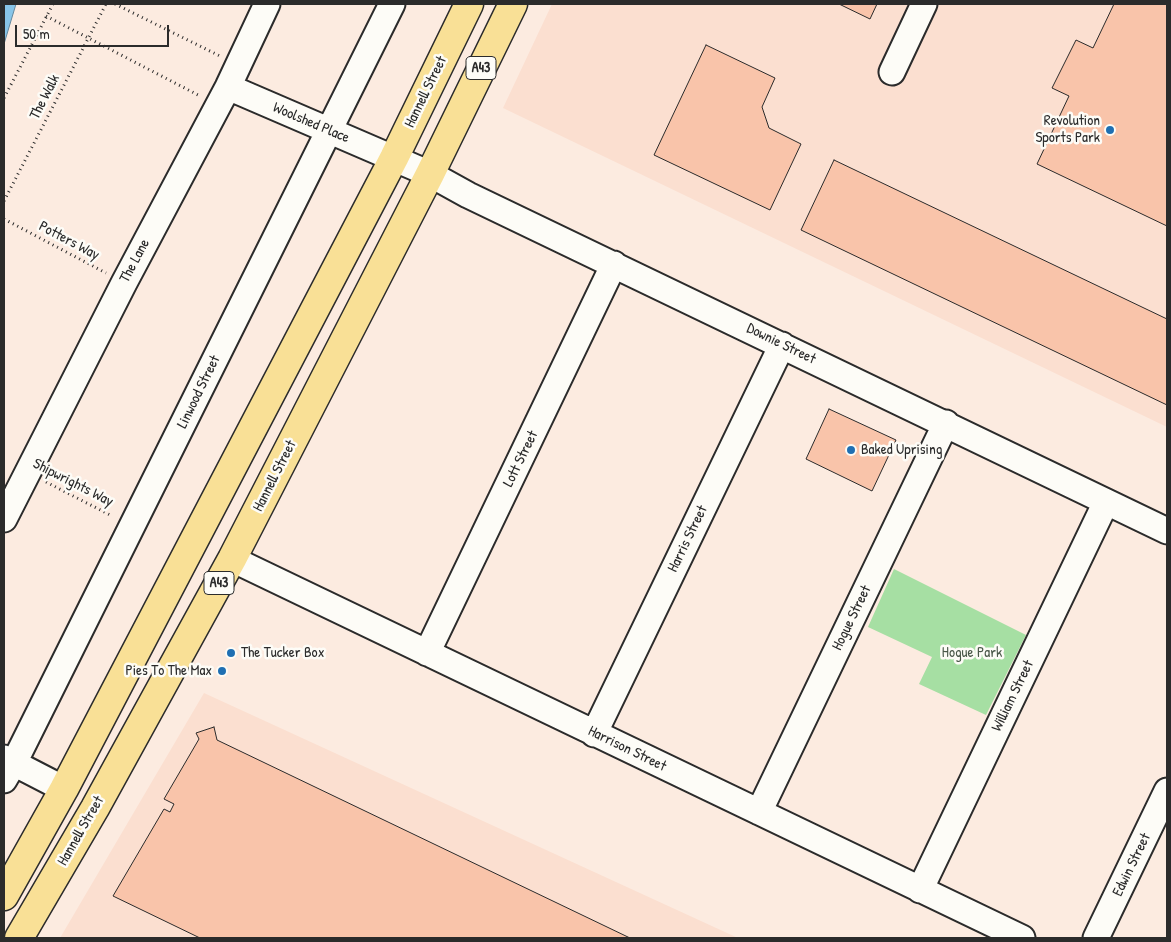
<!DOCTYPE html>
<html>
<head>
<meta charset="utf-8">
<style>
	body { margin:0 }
	#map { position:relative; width:1171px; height:942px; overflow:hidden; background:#fcebe0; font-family:"Patrick Hand",sans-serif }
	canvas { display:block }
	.frame { position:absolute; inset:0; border:5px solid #2b2b2b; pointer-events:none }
	.scale { position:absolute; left:15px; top:25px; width:154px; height:22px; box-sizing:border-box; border:2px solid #2b2b2b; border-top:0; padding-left:6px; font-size:15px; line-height:18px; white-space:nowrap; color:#2b2b2b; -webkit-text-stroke:4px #fdfcf7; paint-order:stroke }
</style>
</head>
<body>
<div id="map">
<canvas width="1171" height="942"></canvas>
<div class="frame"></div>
<div class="scale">50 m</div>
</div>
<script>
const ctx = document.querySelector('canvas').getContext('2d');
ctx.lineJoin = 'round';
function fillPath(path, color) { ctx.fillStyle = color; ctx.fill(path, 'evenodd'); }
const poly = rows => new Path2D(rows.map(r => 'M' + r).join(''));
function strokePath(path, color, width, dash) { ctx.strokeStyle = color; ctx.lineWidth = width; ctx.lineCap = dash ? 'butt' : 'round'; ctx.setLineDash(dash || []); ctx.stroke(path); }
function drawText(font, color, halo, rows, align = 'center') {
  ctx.font = font + ' "Patrick Hand",sans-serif'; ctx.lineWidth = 5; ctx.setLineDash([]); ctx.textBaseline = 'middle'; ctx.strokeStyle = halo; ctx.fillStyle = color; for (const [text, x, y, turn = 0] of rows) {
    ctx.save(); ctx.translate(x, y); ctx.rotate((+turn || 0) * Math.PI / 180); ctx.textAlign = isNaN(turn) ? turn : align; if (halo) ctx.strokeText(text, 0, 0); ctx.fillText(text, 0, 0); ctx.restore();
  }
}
fillPath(poly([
	[552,4,1167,4,1167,427,503,108],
	[204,693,738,938,60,938]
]), '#fbdfd0');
fillPath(poly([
	[894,569,1026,635,986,715,919,684,932,657,868,627]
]), '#a6dfa3');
const water = poly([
	[4,4,16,4,4,44,4,4]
]);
fillPath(water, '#88c5e8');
strokePath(water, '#63879c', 1);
const building = poly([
	[839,4,877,4,870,19,839,4],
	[1114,4,1167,4,1167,226,1037,164,1069,96,1052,88,1076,40,1093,48,1114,4],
	[706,45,775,78,762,107,769,128,801,144,770,210,654,155,706,45],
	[834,160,1167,319,1167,405,801,230,834,160],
	[829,409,896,440,872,491,806,459,829,409],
	[214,727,217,740,630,938,200,938,113,896,164,809,170,812,174,804,164,799,199,739,196,733,214,727]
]);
fillPath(building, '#f9c4aa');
strokePath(building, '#2b2b2b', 1);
const minor = poly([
	[892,72,924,4],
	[228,87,430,174,468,195,1167,531],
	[4,519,124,283,228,87,267,4],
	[232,559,1022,938],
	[427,653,614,264],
	[594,734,782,345],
	[4,758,64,789],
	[4,780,14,763,392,4],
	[759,812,946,423],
	[920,890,1106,502],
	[1096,938,1167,791]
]);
const highway = poly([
	[4,896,64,789,394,158,469,4],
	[19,938,95,808,232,559,430,174,513,4]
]);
strokePath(minor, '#2b2b2b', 29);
strokePath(highway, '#2b2b2b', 31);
strokePath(poly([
	[115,4,220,56],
	[46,16,200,96],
	[4,98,53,4],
	[4,201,106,4],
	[4,219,106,273],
	[46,482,112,516]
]), '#2b2b2b', 3, [1, 4]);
strokePath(minor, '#fdfcf7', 25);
strokePath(highway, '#f9e096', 28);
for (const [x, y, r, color] of [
	[1110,130,5,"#1f6fb2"],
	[851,450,5,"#1f6fb2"],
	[231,653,5,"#1f6fb2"],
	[222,671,5,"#1f6fb2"]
]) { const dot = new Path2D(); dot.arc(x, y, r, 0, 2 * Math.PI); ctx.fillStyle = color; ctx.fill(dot); strokePath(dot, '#fdfcf7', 2); }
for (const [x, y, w] of [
	[481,68,30],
	[219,583,30]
]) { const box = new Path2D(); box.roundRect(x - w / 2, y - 11.5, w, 23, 4); ctx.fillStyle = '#fdfcf7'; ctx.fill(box); strokePath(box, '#2b2b2b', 1); }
drawText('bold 14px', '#2b2b2b', null, [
	["A43",481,68],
	["A43",219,583]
]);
drawText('15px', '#2b2b2b', '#fdfcf7', [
	["Hannell Street",426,92,-64],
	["The Walk",45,97,-63],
	["Woolshed Place",311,123,23],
	["Potters Way",69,241,28],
	["The Lane",135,261,-62],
	["Downie Street",781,344,26],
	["Linwood Street",199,392,-64],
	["Lott Street",521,459,-64],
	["Hannell Street",275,476,-63],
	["Shipwrights Way",73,483,27],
	["Harris Street",688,539,-64],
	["Hogue Street",852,618,-64],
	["William Street",1013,696,-64],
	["Harrison Street",627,749,26],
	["Hannell Street",81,831,-60],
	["Edwin Street",1132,865,-64]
]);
drawText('15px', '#2b2b2b', '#fdfcf7', [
	["Revolution",1100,121],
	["Sports Park",1100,138],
	["Baked Uprising",861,450,"left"],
	["The Tucker Box",241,653,"left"],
	["Pies To The Max",212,671]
], 'right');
drawText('15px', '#4a5849', '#fdfcf7', [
	["Hogue Park",972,653]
]);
</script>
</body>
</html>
